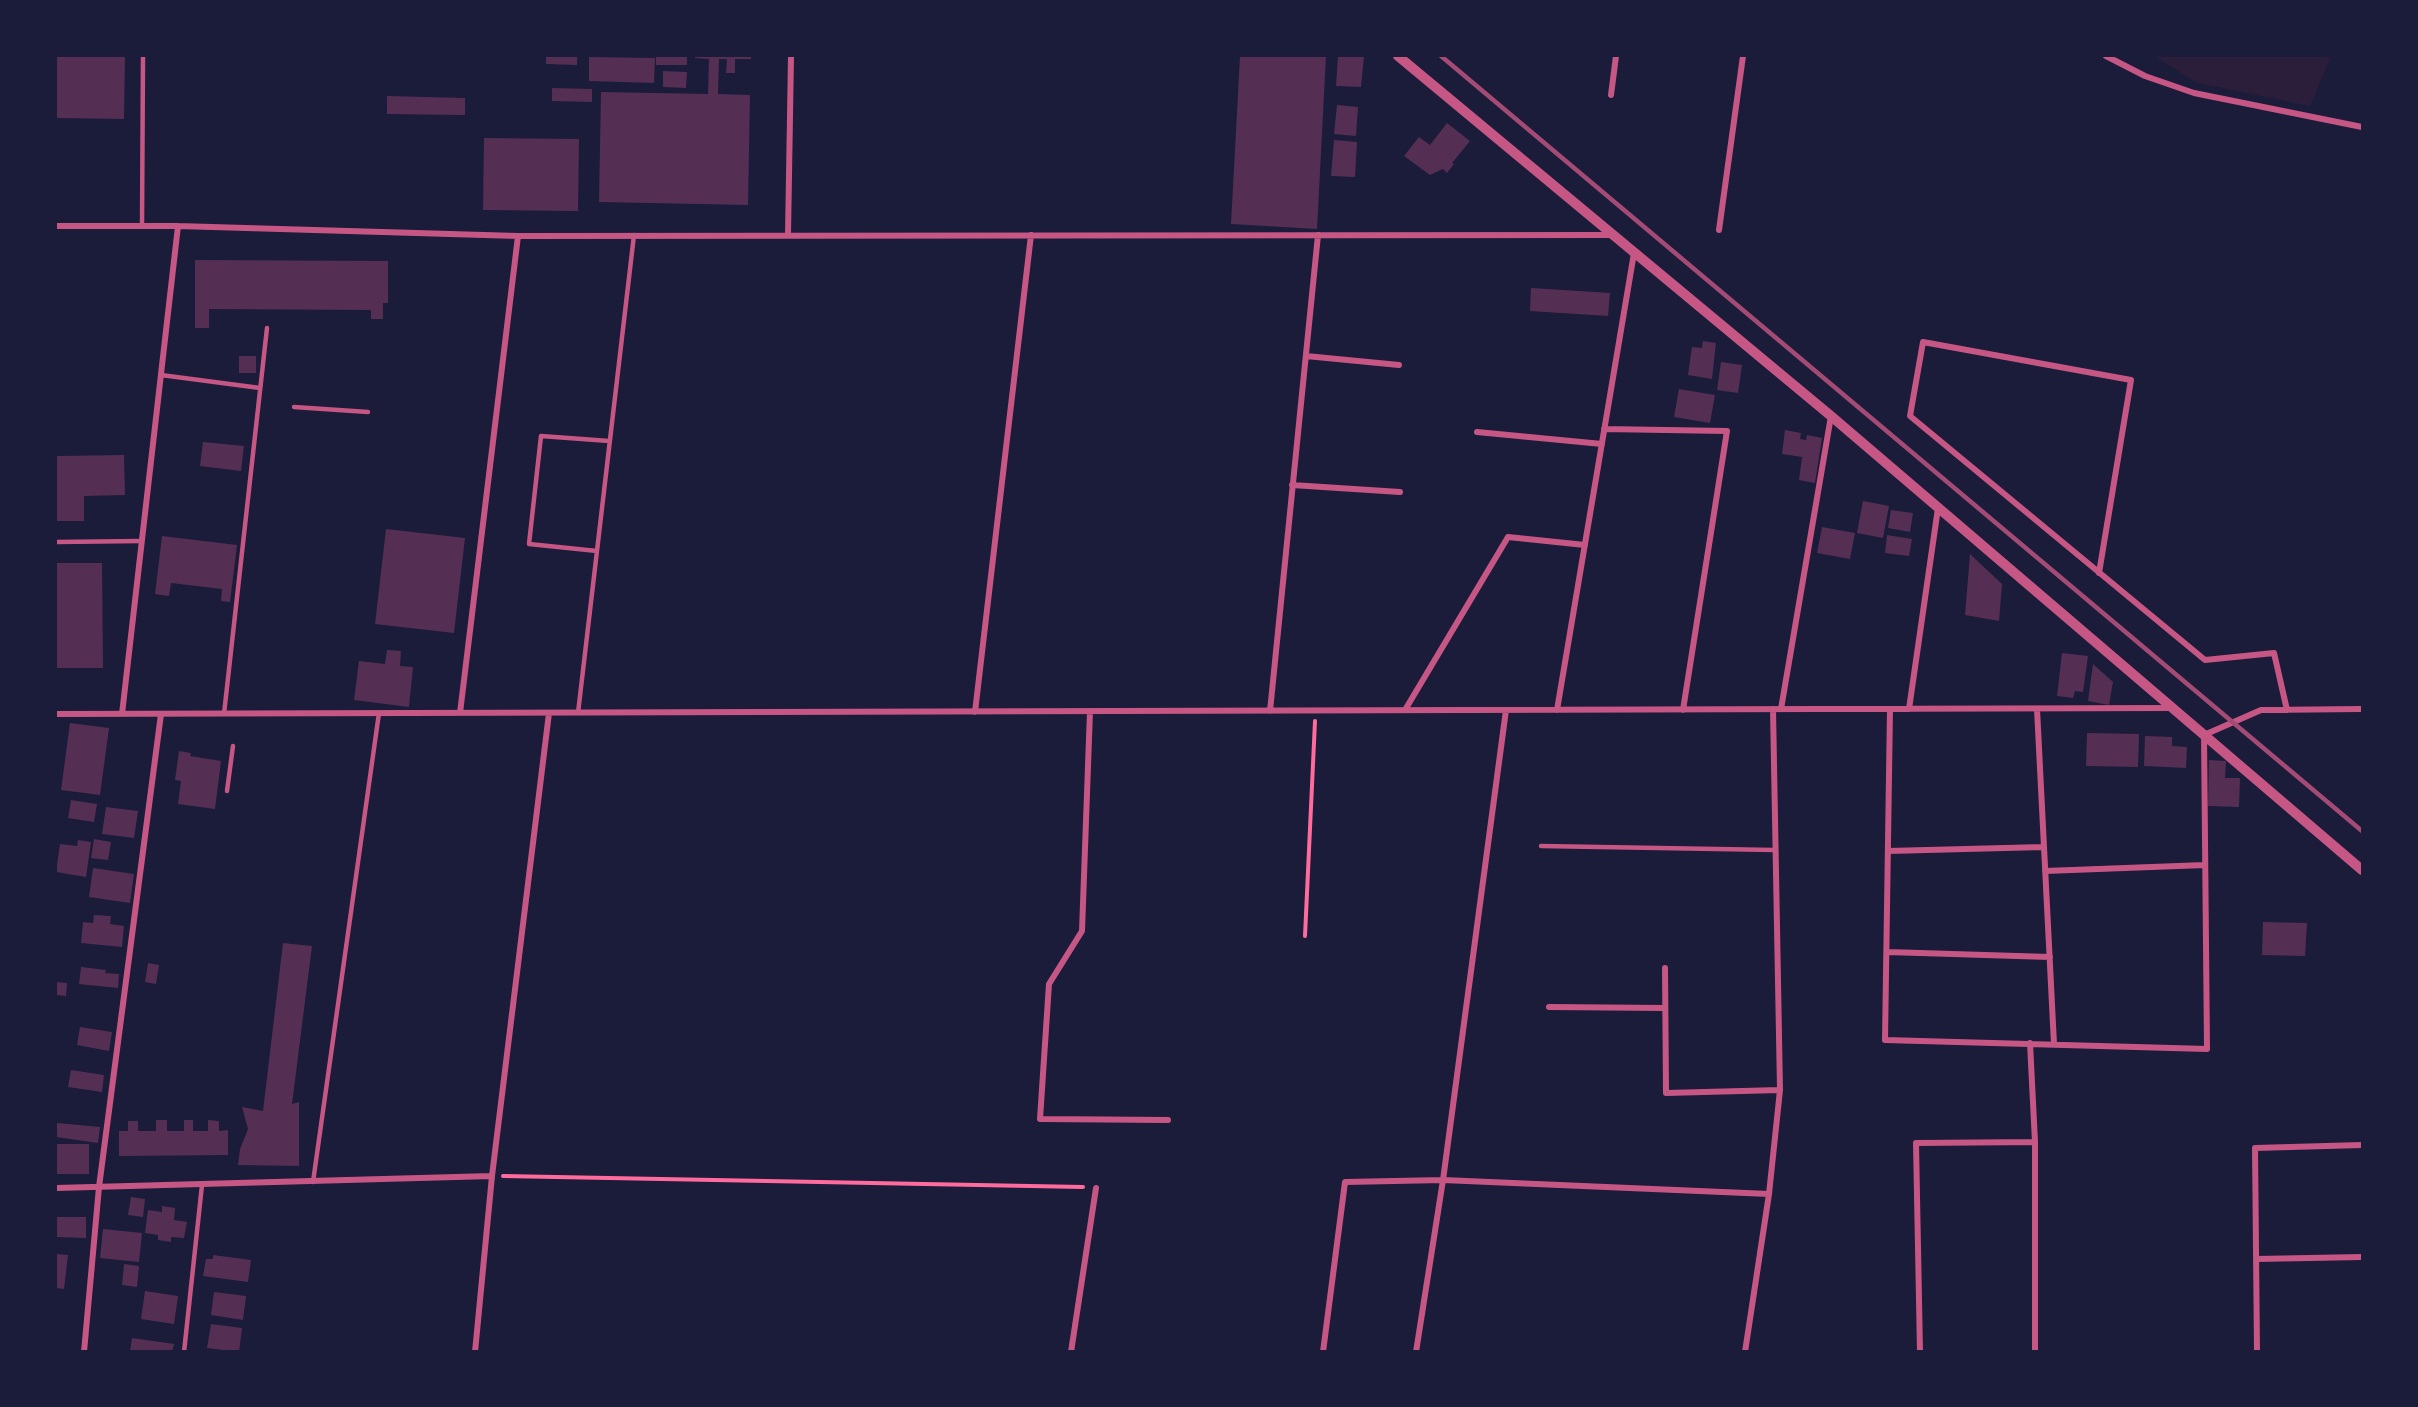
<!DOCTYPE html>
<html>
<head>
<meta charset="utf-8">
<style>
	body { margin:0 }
	#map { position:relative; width:2418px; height:1407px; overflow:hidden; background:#1b1b3a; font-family:Cabin,sans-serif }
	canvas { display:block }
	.frame { position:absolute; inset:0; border:57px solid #1b1b3a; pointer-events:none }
</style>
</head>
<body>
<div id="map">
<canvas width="2418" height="1407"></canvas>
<div class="frame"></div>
</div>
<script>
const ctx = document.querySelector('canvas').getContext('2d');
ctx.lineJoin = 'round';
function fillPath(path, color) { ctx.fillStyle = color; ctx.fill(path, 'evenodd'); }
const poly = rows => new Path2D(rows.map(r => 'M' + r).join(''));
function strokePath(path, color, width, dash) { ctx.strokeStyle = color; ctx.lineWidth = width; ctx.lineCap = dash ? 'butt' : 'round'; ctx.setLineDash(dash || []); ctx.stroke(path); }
fillPath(poly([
	[2154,56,2331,56,2310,106,2197,83]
]), '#2a1e3b');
fillPath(poly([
	[56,56,125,56,124,119,56,118],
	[546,56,577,56,577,65,546,64],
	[656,56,687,56,687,65,656,65],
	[695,56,751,56,751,59,735,59,735,73,726,73,727,59,719,59,718,94,750,95,748,205,599,202,601,92,708,94,709,59,695,58],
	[1240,56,1326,56,1317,229,1231,224],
	[1338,56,1364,56,1361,87,1336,86],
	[589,57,655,58,654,83,589,81],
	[663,71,687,72,686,88,663,87],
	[552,88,592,89,592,102,552,101],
	[387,96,465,98,465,115,387,114],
	[1337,105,1358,107,1356,136,1334,134],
	[1447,123,1470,141,1452,163,1454,164,1447,173,1443,169,1430,175,1404,156,1419,137,1430,145],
	[484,138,579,139,578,211,483,210],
	[1334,140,1357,142,1355,177,1331,176],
	[195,260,388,261,388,303,383,303,383,319,371,319,371,310,209,309,209,328,195,328],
	[1531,288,1610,293,1608,316,1530,311],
	[1703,341,1716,343,1712,379,1688,375,1692,347,1702,348],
	[239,356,256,356,256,373,239,373],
	[1721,362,1742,365,1738,393,1717,390],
	[1679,389,1715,395,1710,423,1674,417],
	[1785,430,1801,433,1800,439,1806,440,1807,435,1822,438,1815,483,1799,480,1802,457,1782,454],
	[203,442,244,446,241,471,200,466],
	[124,455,125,495,84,496,84,521,56,521,56,456],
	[1863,501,1889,506,1883,538,1857,533],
	[1891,510,1913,513,1910,532,1888,528],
	[1822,527,1855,533,1850,559,1817,553],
	[386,529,465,538,454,633,375,624],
	[1887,535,1912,539,1909,556,1885,553],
	[162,536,237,545,230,602,221,601,222,589,171,583,169,596,155,594],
	[1970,554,2002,584,1999,621,1965,615],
	[56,563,102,563,103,668,56,668],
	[387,650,401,651,400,666,413,667,409,707,354,700,359,661,385,664],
	[2062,653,2088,656,2083,692,2075,691,2073,698,2057,696],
	[2093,664,2113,682,2109,705,2088,701],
	[70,723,109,728,100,795,61,790],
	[2087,733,2139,734,2138,767,2086,766],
	[2145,736,2172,737,2172,746,2187,747,2186,768,2144,766],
	[179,751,191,753,190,756,221,761,215,809,178,804,181,781,175,780],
	[2209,760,2226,761,2225,778,2240,778,2239,807,2208,806],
	[71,800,97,804,94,822,68,818],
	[106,807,138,811,134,838,102,834],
	[94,839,111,842,108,860,91,858],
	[78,840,91,842,86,877,56,872,60,844,77,846],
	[93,868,134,874,130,903,89,897],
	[94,915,111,916,110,924,124,926,122,947,81,943,83,922,93,923],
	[2263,922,2307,923,2305,956,2262,955],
	[283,943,312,946,292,1104,299,1102,299,1166,238,1165,240,1149,248,1129,242,1107,263,1111],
	[148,963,159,965,156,984,145,982],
	[81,967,106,970,105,973,119,974,118,988,79,984],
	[56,982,67,983,66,996,56,995],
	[80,1027,112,1032,109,1051,77,1045],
	[71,1070,104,1075,102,1092,68,1087],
	[156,1120,167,1120,167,1131,184,1131,184,1120,193,1120,193,1131,208,1131,208,1120,219,1121,219,1131,228,1130,228,1155,119,1156,119,1131,128,1131,128,1121,138,1121,138,1131,156,1131],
	[57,1123,100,1127,98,1143,56,1137],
	[56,1144,89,1144,89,1174,56,1174],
	[131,1197,145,1199,143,1217,128,1215],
	[162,1206,175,1208,174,1220,187,1222,184,1238,171,1237,171,1242,158,1240,158,1235,145,1233,148,1210,162,1212],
	[56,1217,86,1217,86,1238,56,1237],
	[103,1229,142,1233,139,1262,100,1258],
	[56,1254,68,1255,64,1289,56,1288],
	[213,1255,251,1260,248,1282,203,1276,206,1259,213,1259],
	[124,1264,139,1266,137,1287,122,1285],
	[145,1291,178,1296,174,1324,141,1319],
	[214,1292,246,1296,243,1320,211,1315],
	[211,1324,242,1328,239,1352,207,1348],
	[132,1338,174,1344,172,1352,130,1352]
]), '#542f53');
strokePath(poly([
	[1305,936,1315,721],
	[503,1176,1083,1187]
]), '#ff6b9d', 4);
strokePath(poly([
	[142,226,143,56],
	[161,375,260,388],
	[294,407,368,412],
	[56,542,142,541],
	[597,551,529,544,541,436,609,441],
	[578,713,634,235],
	[224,714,267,328],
	[227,791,233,746],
	[1541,846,1775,850],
	[313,1182,379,713],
	[184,1352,202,1185]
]), '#c65784', 4.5);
strokePath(poly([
	[2106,56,2145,76,2194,93,2362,127],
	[1611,95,1616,56],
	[56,226,178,226,518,236,1613,235],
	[1719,230,1743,56],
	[788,235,791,56],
	[1306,356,1399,365],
	[1604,429,1727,431,1683,710],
	[1477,432,1602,444],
	[1292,485,1400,492],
	[2099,573,2131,380,1923,342,1910,416,2205,660,2274,653,2287,710],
	[1781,709,1831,416],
	[1890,709,1885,1040,2207,1049,2204,735,2261,710,2362,709],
	[1909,709,1938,508],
	[2037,709,2054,1044],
	[1405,710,1508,537,1585,545],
	[1557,710,1634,253],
	[1090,711,1082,931,1049,984,1040,1119,1168,1120],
	[1270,711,1318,235],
	[975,712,1031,235],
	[460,713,518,236],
	[56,714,2173,708],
	[122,714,178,226],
	[1888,851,2044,847],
	[2045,871,2205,865],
	[1887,952,2050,957],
	[1665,968,1666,1093,1780,1090],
	[1549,1007,1665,1008],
	[2030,1043,2035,1142,2035,1352],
	[56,1188,492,1176],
	[2256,1259,2362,1257],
	[84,1352,99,1187,161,714],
	[475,1352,492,1176,549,713],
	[1071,1352,1096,1188],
	[1323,1352,1345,1182,1443,1180,1769,1194],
	[1416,1352,1443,1180,1506,710],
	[1745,1352,1769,1194,1780,1090,1773,709],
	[1920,1352,1916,1143,2035,1142],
	[2257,1352,2255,1148,2362,1145]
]), '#c65784', 6);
strokePath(poly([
	[1398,56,1831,416,2362,870]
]), '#c65784', 10);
strokePath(poly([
	[1441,56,2362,831]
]), '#a44b75', 4.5);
</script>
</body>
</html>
